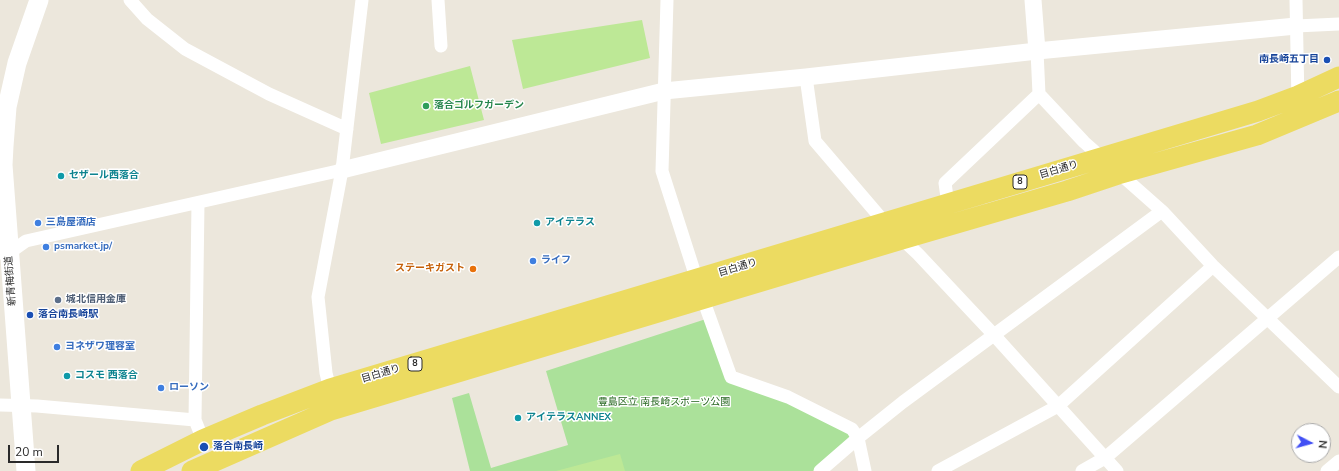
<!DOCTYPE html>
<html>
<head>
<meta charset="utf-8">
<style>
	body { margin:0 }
	#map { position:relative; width:1339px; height:471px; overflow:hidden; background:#ece7dc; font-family:"Nunito Sans",sans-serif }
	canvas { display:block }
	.north { position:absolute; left:1291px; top:423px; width:40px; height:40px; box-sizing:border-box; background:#fff; border:1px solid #aaa; border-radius:50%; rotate:96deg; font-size:11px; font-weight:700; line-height:16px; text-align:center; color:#2a2a2a }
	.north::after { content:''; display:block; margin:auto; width:14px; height:18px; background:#414ff4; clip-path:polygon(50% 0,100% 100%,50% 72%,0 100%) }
	.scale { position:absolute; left:8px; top:445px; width:51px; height:18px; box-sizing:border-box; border:2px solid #2a2a2a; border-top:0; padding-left:5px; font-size:12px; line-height:14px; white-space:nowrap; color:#2a2a2a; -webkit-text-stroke:3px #fff; paint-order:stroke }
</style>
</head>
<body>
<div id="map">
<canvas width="1339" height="471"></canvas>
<div class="north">N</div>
<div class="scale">20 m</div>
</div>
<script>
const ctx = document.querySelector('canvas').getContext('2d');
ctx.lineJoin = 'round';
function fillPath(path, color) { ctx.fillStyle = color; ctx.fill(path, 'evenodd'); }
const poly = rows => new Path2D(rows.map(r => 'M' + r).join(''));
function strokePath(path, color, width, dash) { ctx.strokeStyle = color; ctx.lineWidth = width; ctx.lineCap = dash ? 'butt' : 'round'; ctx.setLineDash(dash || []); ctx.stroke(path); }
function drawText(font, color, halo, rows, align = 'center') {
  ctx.font = font + ' "Nunito Sans","Noto Sans JP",sans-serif'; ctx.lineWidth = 3; ctx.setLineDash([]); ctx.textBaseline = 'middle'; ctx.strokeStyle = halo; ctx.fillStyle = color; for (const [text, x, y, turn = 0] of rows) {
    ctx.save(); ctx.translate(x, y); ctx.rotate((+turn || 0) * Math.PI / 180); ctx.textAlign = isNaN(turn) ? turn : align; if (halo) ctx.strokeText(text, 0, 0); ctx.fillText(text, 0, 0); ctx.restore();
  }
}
fillPath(poly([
	[706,319,728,381,789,403,850,434,849,439,814,471,470,471,452,398,469,393,491,468,568,445,546,371]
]), '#abe19a');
fillPath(poly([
	[642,20,650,58,523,89,512,40],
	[470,66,484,120,381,144,369,93],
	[620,454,625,471,556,471]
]), '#bde896');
strokePath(poly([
	[130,0,147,19,185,49,269,94,347,129],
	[438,0,441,46],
	[667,0,662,171,703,299,731,377,788,397,852,429,858,438,865,471],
	[1296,0,1298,102],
	[1296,26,1339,24],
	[1037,51,1039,94,1084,142,1162,211,1213,266,1339,387],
	[806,77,815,141,886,224,918,254,994,335,1117,471],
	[198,203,195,420,203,440],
	[948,204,945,183,1039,94],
	[0,253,9,253,26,241,342,170],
	[330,389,326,373,318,297,342,170,362,0],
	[0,405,37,406,195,420],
	[820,471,858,438,903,402,1162,211],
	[938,471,1058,406,1213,266],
	[1082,471,1105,458,1339,257],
	[1327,471,1339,461]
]), '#fff', 13);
strokePath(poly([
	[1033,0,1037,51],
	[342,170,664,91,806,77,1037,51,1296,26]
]), '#fff', 17);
strokePath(poly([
	[26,471,3,165,4,146,7,107,17,63,39,0]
]), '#fff', 19);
strokePath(poly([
	[141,471,203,440,262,415,330,389,1258,111,1298,96,1339,77],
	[192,471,331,410,902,239,1067,191,1118,174,1257,135,1339,101]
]), '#ecdb61', 21);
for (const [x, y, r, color] of [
	[1327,60,4,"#1a4fb4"],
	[426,106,4,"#2e9e5b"],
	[61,176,4,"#0f9aa8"],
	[38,223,4,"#3f7fe0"],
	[537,223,4,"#0f9aa8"],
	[46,247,4,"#3f7fe0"],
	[533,261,4,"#3f7fe0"],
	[473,269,4,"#e8710a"],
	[58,300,4,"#5c6f8a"],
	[30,315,4,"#1a4fb4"],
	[57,347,4,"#3f7fe0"],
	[67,376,4,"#0f9aa8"],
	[161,388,4,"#3f7fe0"],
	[518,418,4,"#0f9aa8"],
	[204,447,5,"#1a4fb4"]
]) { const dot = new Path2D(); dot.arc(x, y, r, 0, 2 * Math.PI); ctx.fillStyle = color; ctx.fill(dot); strokePath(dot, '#fff', 1.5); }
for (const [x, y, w] of [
	[1020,182,14],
	[415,364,14]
]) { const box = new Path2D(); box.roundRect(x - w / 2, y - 7, w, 14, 3); ctx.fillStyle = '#fff'; ctx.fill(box); strokePath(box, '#2a2a2a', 1); }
drawText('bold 9px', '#2a2a2a', null, [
	["8",1020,182],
	["8",415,364]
]);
drawText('bold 10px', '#164399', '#fff', [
	["南長崎五丁目",1319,60,"right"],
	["落合南長崎駅",38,315],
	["落合南長崎",213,447]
], 'left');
drawText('bold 10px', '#27864d', '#fff', [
	["落合ゴルフガーデン",434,106]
], 'left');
drawText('10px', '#2a2a2a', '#fff', [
	["目白通り",1059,170,-17],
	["目白通り",738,268,-17],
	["新青梅街道",11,281,-94],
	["目白通り",381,374,-17]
]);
drawText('bold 10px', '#0d838f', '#fff', [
	["セザール西落合",69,176],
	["アイテラス",545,223],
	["コスモ 西落合",75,376],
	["アイテラスANNEX",526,418]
], 'left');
drawText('bold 10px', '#366cbe', '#fff', [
	["三島屋酒店",46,223],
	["psmarket.jp/",54,247],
	["ライフ",541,261],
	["ヨネザワ理容室",65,347],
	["ローソン",169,388]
], 'left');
drawText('bold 10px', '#c56008', '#fff', [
	["ステーキガスト",465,269]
], 'right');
drawText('bold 10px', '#4e5e75', '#fff', [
	["城北信用金庫",66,300]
], 'left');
drawText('10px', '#23651c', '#fff', [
	["豊島区立 南長崎スポーツ公園",664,403]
]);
</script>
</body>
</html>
